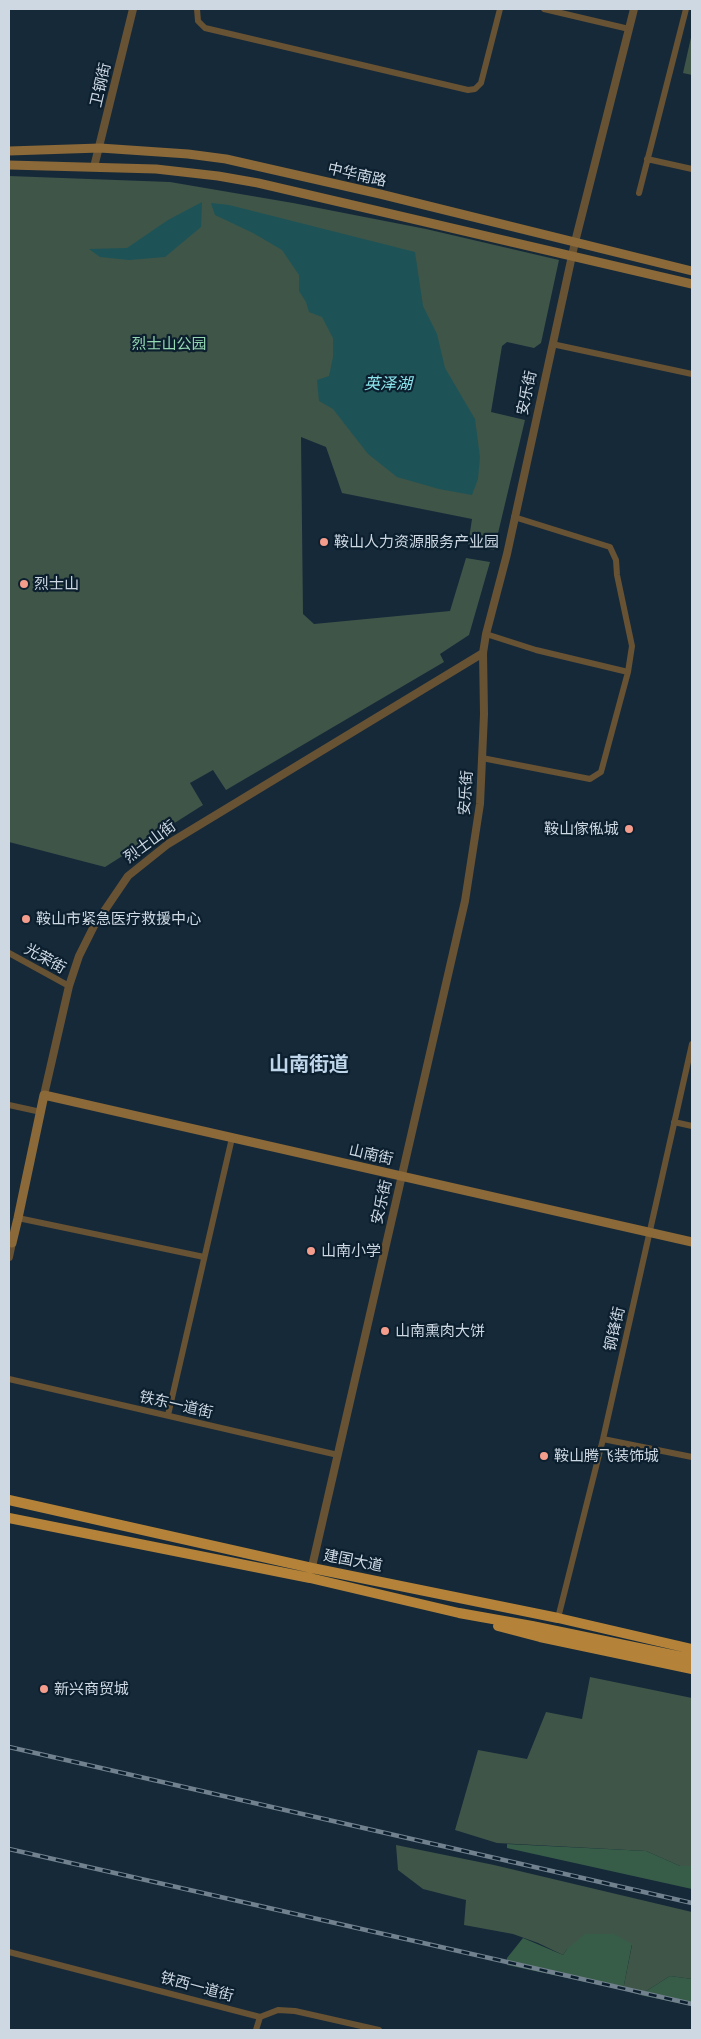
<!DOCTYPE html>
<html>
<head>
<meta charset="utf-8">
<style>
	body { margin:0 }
	#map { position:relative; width:701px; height:2039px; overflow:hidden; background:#162939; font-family:Raleway,sans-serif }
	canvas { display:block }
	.frame { position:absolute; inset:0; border:10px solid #cdd8e3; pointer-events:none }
</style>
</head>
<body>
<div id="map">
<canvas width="701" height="2039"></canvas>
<div class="frame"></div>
</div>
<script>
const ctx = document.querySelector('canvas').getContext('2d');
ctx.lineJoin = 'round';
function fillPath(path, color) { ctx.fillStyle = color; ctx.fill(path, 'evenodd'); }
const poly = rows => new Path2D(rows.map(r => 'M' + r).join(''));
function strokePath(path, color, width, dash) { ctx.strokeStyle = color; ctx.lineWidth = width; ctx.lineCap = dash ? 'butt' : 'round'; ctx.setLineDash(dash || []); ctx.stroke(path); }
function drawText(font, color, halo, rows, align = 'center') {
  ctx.font = font + ' Raleway,"Noto Sans SC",sans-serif'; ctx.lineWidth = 4.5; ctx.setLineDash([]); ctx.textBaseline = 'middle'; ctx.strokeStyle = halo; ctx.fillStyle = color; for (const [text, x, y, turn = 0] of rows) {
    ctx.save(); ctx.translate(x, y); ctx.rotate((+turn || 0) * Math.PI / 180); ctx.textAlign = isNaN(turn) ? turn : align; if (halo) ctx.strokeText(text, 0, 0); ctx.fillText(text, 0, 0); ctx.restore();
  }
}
fillPath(poly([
	[692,33,692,75,683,73],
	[9,176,170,182,293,203,426,229,559,260,541,343,534,348,507,342,502,346,491,412,525,420,494,550,468,545,472,519,342,493,326,447,301,437,303,614,314,624,450,611,466,558,490,562,469,635,440,654,444,662,226,790,213,770,190,783,203,805,105,867,9,842],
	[590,1677,692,1698,692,1866,680,1866,646,1851,497,1843,455,1830,478,1750,527,1759,546,1712,582,1719],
	[396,1845,494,1865,692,1912,692,1979,670,1976,640,1995,623,1990,632,1945,567,1949,563,1955,538,1943,513,1934,464,1925,466,1900,423,1889,398,1870]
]), '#3f5548');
fillPath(poly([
	[507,1844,646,1851,680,1866,692,1866,692,1889,507,1848],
	[585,1934,614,1934,632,1944,623,1990,507,1965,507,1958,523,1938,563,1955,567,1949],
	[670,1976,692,1979,692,2006,640,1995]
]), '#375d48');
fillPath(poly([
	[202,202,201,227,165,257,129,260,100,257,89,249,127,248,168,220],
	[211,203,229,205,415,252,423,306,437,334,445,368,475,419,480,457,478,479,472,495,439,489,397,477,368,454,333,409,319,401,317,380,329,376,333,357,333,338,322,317,309,312,306,302,299,291,299,275,282,250,253,233,215,215]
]), '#1d5357');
strokePath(poly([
	[197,9,198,21,205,28,468,90,475,89,481,83,500,9],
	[544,9,629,29],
	[647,159,692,169],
	[639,193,686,9],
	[552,344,692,374],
	[486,634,536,650,628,672],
	[482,758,590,779,601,772,628,672,632,646,617,575,616,560,610,547,514,517],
	[9,953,69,986],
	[9,1105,41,1112],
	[674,1122,692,1126],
	[18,1218,204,1257],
	[9,1379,338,1455],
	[168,1415,232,1138],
	[603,1439,692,1457],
	[558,1618,603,1439,692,1044],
	[9,1952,260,2017,278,2010,295,2011,379,2030],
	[256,2030,260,2017]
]), '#675234', 6);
strokePath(poly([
	[94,167,133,9],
	[44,1095,69,986,79,956,94,926,128,876,168,844,483,653],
	[9,1257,12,1243],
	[311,1571,465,901,480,804,484,714,483,653,486,634,507,554,575,242,634,9]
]), '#675234', 8);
strokePath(poly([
	[9,151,100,148,188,154,226,159,380,194,692,271],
	[9,165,156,169,218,176,258,183,692,284],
	[9,1242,12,1243,18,1218,44,1095,692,1242]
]), '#8b6938', 9);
strokePath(poly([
	[9,1500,312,1568,558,1618,692,1649],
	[9,1518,310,1578,459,1613,532,1626,692,1659],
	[498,1626,540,1637,692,1669]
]), '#b48339', 10);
const rail = poly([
	[9,1747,692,1903],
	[9,1849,692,2004]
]);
strokePath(rail, '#72818e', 4.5);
strokePath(rail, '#0c1f2e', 2.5, [8]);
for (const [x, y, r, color] of [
	[324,542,5,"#f59d8d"],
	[24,584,5,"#f59d8d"],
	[629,829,5,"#f59d8d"],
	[26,919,5,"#f59d8d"],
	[311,1251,5,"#f59d8d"],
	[385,1331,5,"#f59d8d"],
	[544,1456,5,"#f59d8d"],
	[44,1689,5,"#f59d8d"]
]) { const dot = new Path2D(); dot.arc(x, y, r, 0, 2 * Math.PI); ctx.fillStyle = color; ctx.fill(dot); strokePath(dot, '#0c1f2e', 2); }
drawText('15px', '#cdd8e3', '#0c1f2e', [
	["卫钢街",101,85,-77],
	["中华南路",357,175,13],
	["安乐街",527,393,-78],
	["安乐街",466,793,-86],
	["烈士山街",150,842,-36],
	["光荣街",45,959,29],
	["山南街",371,1155,13],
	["安乐街",382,1202,-77],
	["钢锋街",615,1329,-77],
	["铁东一道街",176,1405,13],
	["建国大道",353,1561,11],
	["铁西一道街",197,1987,15]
]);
drawText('15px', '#95d7b1', '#0c1f2e', [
	["烈士山公园",169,344]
]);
drawText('15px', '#cdd8e3', '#0c1f2e', [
	["鞍山人力资源服务产业园",334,542],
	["烈士山",34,584],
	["鞍山傢俬城",619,829,"right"],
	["鞍山市紧急医疗救援中心",36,919],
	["山南小学",321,1251],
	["山南熏肉大饼",395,1331],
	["鞍山腾飞装饰城",554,1456],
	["新兴商贸城",54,1689]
], 'left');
drawText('italic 16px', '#8ce5ed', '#0c1f2e', [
	["英泽湖",388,384]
]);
drawText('bold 20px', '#bed5ea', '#0c1f2e', [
	["山南街道",309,1065]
]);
</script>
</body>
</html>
